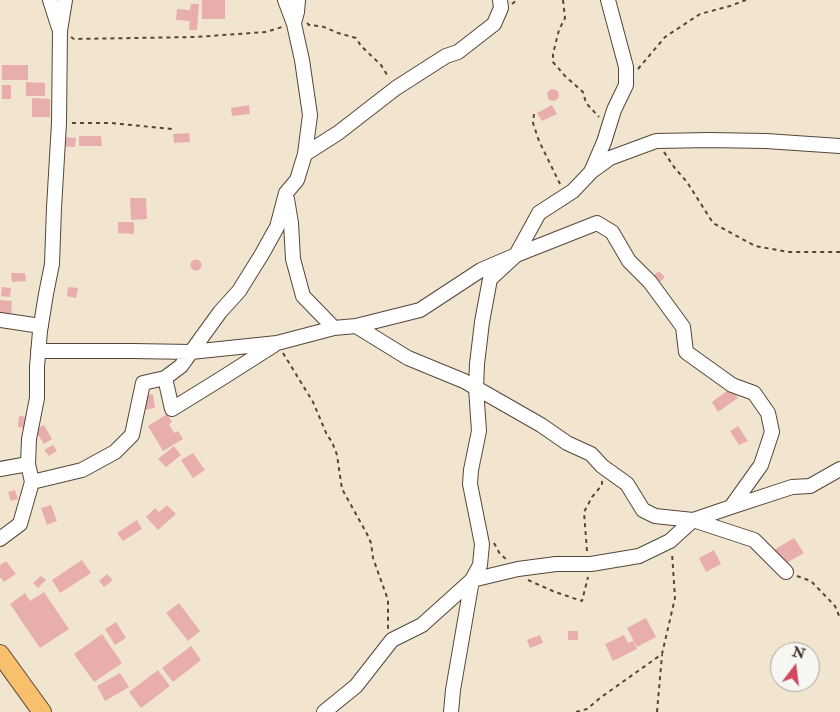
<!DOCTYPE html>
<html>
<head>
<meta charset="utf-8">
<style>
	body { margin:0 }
	#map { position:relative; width:840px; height:712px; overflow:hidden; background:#f2e5cf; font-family:"IM FELL Double Pica",serif }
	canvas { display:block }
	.north { position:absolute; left:770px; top:642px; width:50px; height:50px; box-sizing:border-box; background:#f6f6f2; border:1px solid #aba49d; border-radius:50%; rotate:15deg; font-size:14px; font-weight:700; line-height:20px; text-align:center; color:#3b2a1e }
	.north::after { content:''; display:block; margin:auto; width:18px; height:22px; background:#d1495b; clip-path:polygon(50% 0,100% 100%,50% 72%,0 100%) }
</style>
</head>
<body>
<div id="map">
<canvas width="840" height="712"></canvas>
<div class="north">N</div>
</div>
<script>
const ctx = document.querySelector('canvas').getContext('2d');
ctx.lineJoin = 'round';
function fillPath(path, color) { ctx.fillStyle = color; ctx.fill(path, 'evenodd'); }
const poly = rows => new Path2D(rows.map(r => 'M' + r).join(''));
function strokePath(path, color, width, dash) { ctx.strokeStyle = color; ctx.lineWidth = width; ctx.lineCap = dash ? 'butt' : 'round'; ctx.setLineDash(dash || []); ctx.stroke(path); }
fillPath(poly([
	[202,0,225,0,225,19,202,19],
	[191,4,199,4,197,30,189,30,190,21,176,20,177,9,190,10],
	[2,65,28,65,28,80,2,80],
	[26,82,45,83,45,96,26,96],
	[2,85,11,85,11,99,2,99],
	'547 95a6 6 0 1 1 12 0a6 6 0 1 1-12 0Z',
	[32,98,50,99,50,117,32,117],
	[249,105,250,114,232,116,231,108],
	[552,105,557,114,542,121,537,113],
	[189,133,190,142,174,143,173,134],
	[79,136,101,136,102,146,79,146],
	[63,137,76,138,75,147,63,146],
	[130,198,146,198,147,219,131,220],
	[118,222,134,222,134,234,118,233],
	'190.5 265a5.5 5.5 0 1 1 11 0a5.5 5.5 0 1 1-11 0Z',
	[659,271,665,277,659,283,653,276],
	[11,273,25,273,26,281,12,282],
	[2,287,11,288,10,297,1,296],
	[68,287,78,288,76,298,67,296],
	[0,300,12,301,11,317,0,315],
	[731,388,738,398,718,412,712,402],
	[153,394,155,408,144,410,142,396],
	[167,414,172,422,169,424,174,433,178,431,183,439,163,451,148,426],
	[19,416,28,417,26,428,18,427],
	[44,425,52,439,44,444,35,430],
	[738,426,748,441,739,445,730,431],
	[53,445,57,451,49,456,44,450],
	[174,446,181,455,166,467,158,459],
	[193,453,205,470,193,478,181,460],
	[15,490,18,499,11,501,8,492],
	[51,505,57,521,47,525,41,508],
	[167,505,176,514,158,530,146,517,155,508,159,512],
	[137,520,142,529,123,541,117,533],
	[794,538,804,553,783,565,774,550],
	[714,550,721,564,706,572,699,558],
	[82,560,91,573,60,593,52,580],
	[6,561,16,574,4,582,0,577,0,565],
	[107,574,113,580,104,587,99,581],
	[41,576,46,580,38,588,33,583],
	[44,592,69,629,40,648,10,604,25,593,30,601],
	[179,603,200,631,188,641,166,613],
	[646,618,656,637,637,647,627,628],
	[116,622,126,638,115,645,105,629],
	[568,631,578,631,578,640,568,640],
	[102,634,122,663,94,682,74,654],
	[540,635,543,643,530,648,527,640],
	[624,635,628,643,633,641,637,649,613,661,605,644],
	[191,646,201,660,173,682,162,668],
	[158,670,170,686,141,708,129,692],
	[120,673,129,687,105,701,97,686]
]), '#e8aead');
const minor = poly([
	[50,0,59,28],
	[294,23,297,12,298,0],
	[305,154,338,133,396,88,446,56,458,52,494,24,501,8,500,0],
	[592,171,610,158,656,141,709,140,766,141,840,146],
	[287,199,291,223,293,259,303,296,334,328],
	[0,320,41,326],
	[356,326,408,358,464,381,541,425,567,443,591,454,602,466,627,484,643,510,655,516,693,520,754,540,786,572],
	[38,351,133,351,191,352,277,343,334,328,356,326,420,310,481,270,516,255,539,213,573,191,591,172,604,142,614,110,626,85,626,67,608,0],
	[165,378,181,366,220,312,239,291,262,254,277,227,286,193,297,180,305,154,310,115,302,60,294,24,285,0],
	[0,469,28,464],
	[32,482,82,470,115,452,132,435,143,383,165,378,172,409,219,380,274,345],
	[0,539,20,524,32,482,28,464,29,439,37,398,37,367,40,331,46,294,52,264,54,208,59,123,60,31,65,0],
	[324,712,356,686,392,640,422,625,472,580,518,569,556,564,591,564,639,556,670,541,693,520,731,507,792,487,810,486,840,469],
	[451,712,453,690,472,580,480,565,482,544,470,484,471,470,479,431,476,388,477,364,482,322,490,279,516,255,597,223,612,232,629,261,650,282,683,327,686,352,732,385,754,393,768,413,772,432,761,465,731,507]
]);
const major = poly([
	[0,654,42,712]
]);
strokePath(minor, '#564639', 16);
strokePath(major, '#564639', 20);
strokePath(poly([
	[563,0,565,18,559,30,553,54,553,62,565,76,583,92,586,103,599,117],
	[512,4,517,0],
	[307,23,309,25,319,26,324,27,338,33,356,38,361,46,381,65,389,78],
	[71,37,74,39,195,37,266,32,282,27],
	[638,69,665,37,700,14,730,6,746,0],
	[534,114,533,123,539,141,560,184],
	[72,123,111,123,172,129],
	[664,152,674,167,687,182,713,223,755,246,789,252,840,252],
	[283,353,313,402,327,435,332,442,337,455,342,489,367,534,371,543,373,558,388,600,388,629],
	[494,543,500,554,506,559],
	[587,551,584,512,592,497,602,485,602,481],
	[797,576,811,581,835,606,840,618],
	[528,580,555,592,582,601,588,577],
	[576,712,587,709,600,698,662,654,675,598,672,553],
	[657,712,662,655]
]), '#564639', 2, [4, 4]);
strokePath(minor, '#fff', 14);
strokePath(major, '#f8bf6c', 18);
</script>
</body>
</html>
